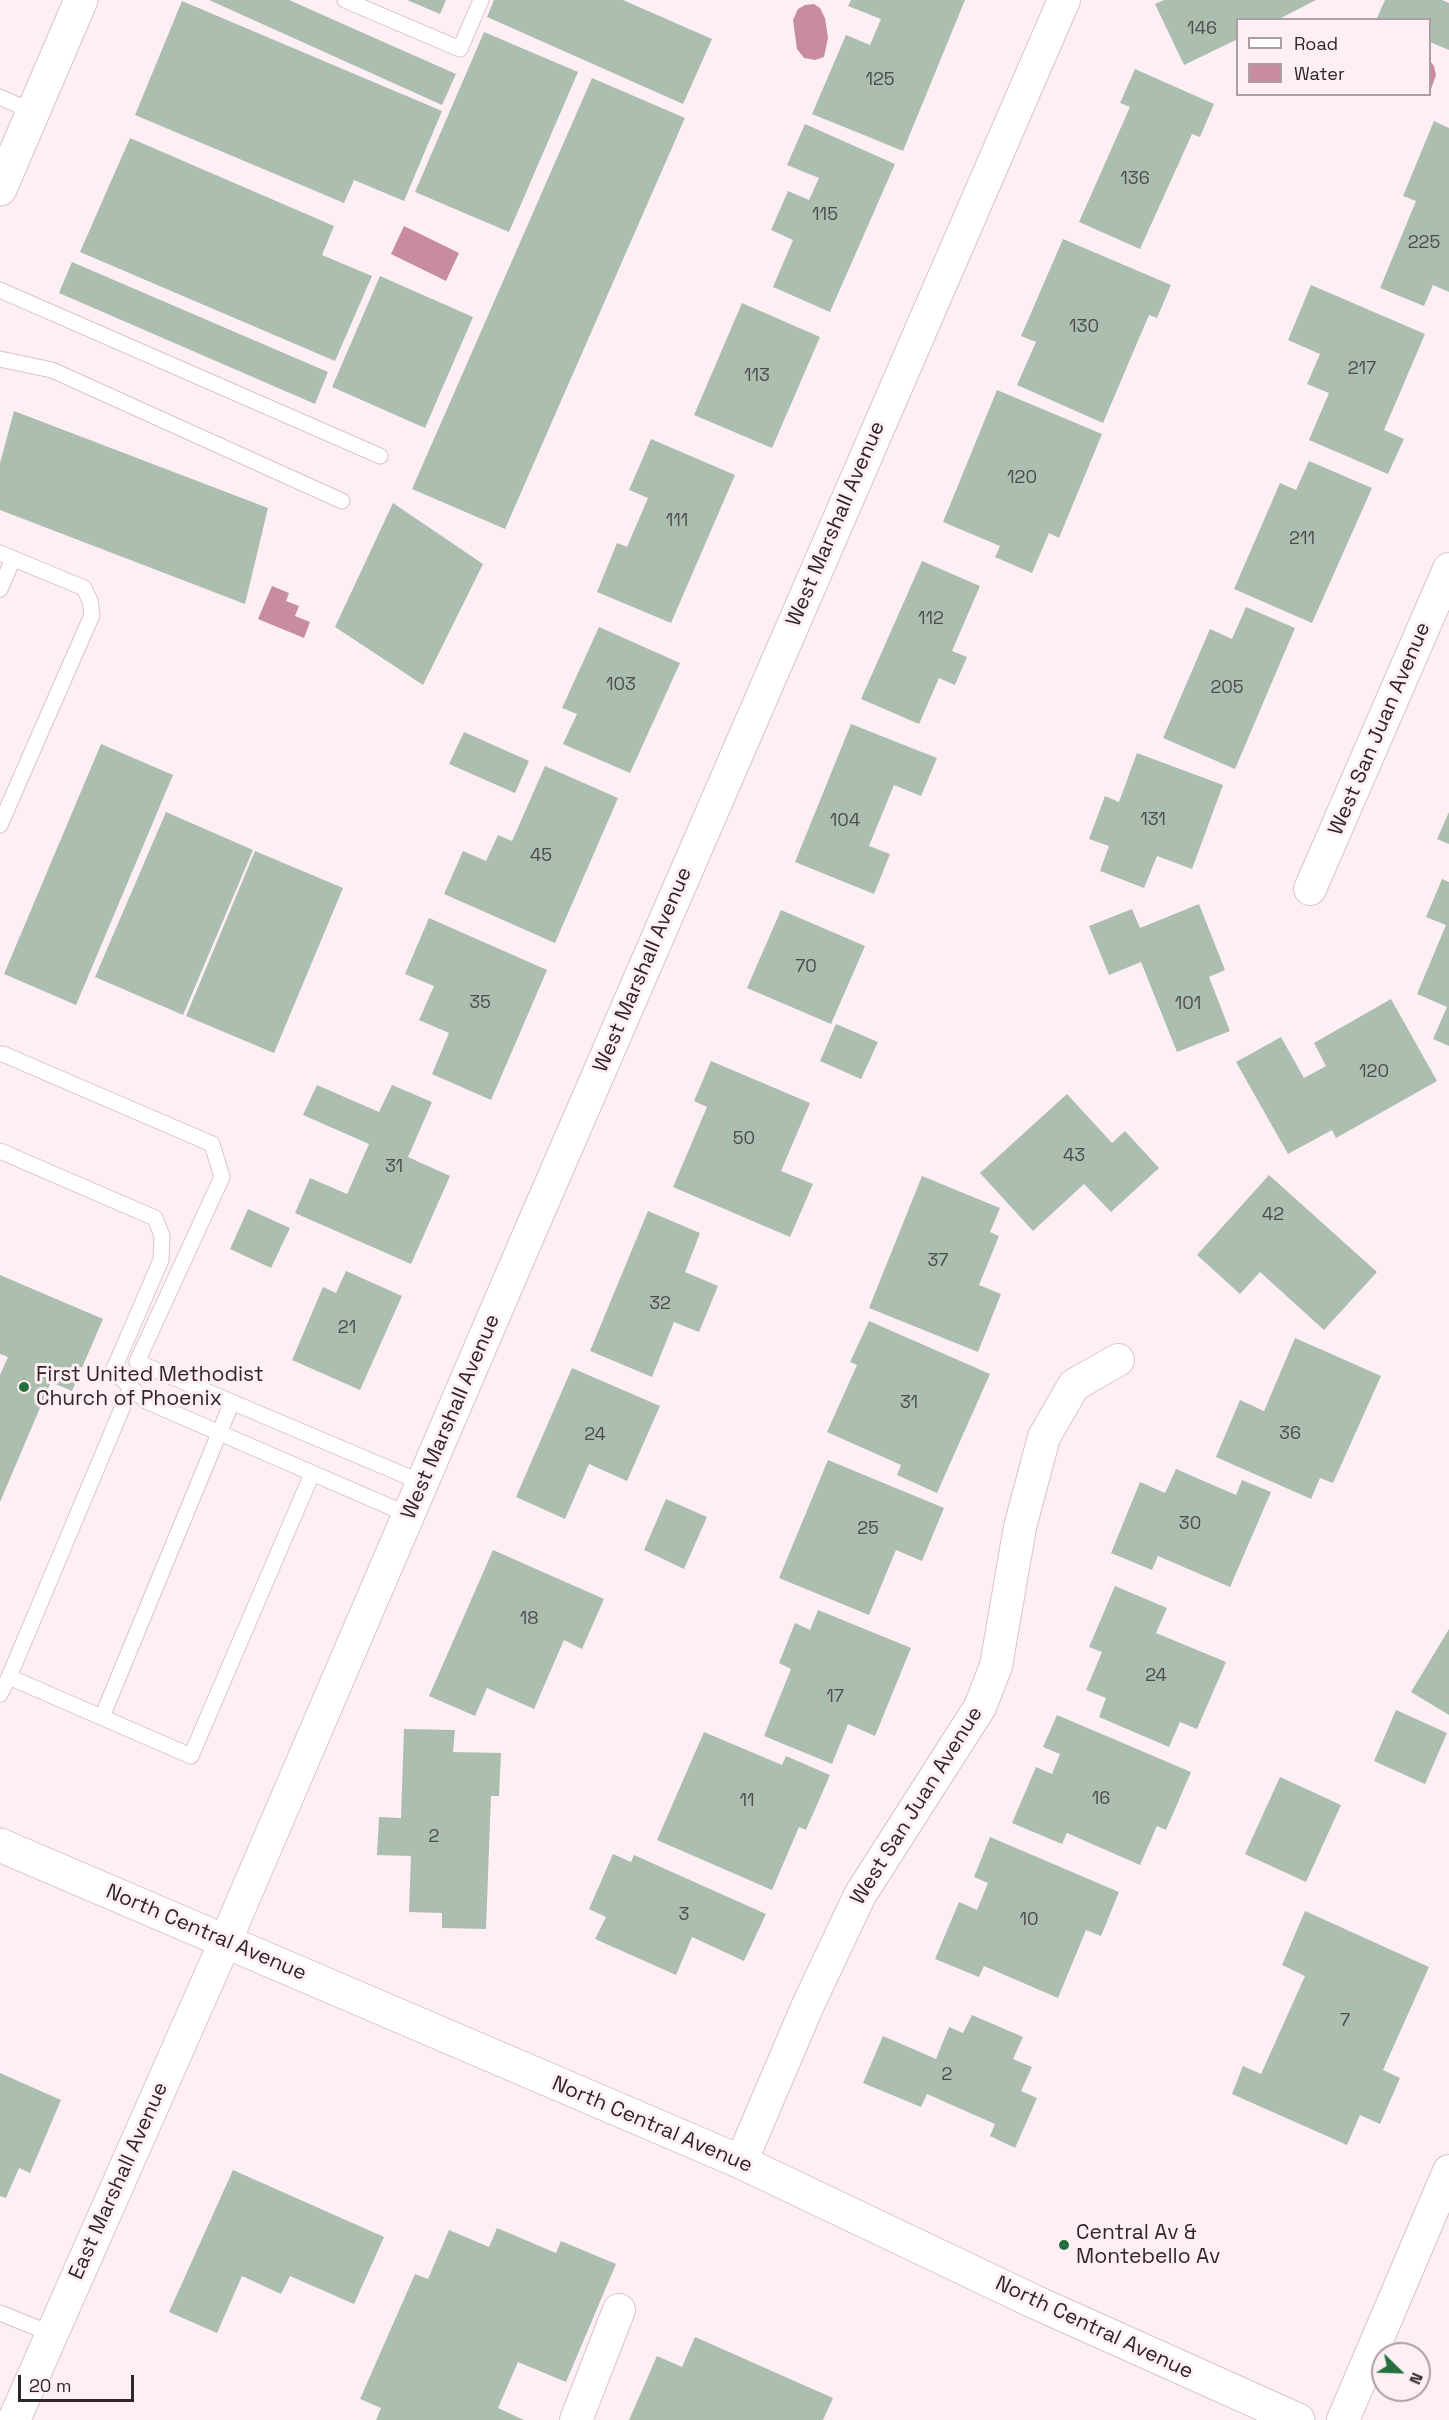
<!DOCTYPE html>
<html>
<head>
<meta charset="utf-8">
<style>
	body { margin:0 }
	#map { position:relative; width:1449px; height:2420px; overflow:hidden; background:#feeff4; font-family:"Space Grotesk",sans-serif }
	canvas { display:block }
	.legend { position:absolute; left:1236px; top:18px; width:195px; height:78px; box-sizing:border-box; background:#feeff4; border:2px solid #ab9fa3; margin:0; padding:8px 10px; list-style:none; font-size:18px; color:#2f2629 }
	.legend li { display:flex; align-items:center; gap:12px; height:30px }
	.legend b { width:30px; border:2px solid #ab9fa3 }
	.north { position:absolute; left:1371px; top:2342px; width:60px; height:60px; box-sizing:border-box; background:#feeff4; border:2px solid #ab9fa3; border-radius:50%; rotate:113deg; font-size:16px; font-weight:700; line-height:24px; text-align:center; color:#2f2629 }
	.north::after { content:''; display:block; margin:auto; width:21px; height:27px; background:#236f3e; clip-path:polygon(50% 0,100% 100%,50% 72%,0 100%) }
	.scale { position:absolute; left:18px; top:2375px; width:116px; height:27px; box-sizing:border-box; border:3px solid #2f2629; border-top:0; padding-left:8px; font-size:18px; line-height:21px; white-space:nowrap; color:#2f2629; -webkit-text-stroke:4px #feeff4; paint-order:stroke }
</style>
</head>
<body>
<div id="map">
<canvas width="1449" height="2420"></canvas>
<ul class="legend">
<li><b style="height:8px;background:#fff"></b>Road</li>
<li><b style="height:16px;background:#c78ca2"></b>Water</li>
</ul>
<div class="north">N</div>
<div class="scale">20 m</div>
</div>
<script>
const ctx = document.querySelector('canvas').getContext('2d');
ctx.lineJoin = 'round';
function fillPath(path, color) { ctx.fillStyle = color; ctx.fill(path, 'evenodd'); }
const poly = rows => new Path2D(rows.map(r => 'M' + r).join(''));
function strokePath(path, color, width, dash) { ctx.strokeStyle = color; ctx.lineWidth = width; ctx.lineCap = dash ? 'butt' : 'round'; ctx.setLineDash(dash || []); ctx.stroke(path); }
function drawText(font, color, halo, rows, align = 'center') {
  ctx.font = font + ' "Space Grotesk",sans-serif'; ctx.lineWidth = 6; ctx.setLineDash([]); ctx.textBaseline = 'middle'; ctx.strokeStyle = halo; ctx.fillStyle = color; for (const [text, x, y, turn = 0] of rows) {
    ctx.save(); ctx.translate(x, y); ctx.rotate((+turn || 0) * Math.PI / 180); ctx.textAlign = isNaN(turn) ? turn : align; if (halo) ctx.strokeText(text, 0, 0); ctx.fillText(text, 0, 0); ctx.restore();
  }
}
fillPath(poly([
	[814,4,820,8,825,18,828,38,824,57,815,60,804,58,797,49,793,20,798,9,805,5],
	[1430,61,1434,66,1436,75,1430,92],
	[404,226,459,253,446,281,391,254],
	[272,586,289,593,286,601,299,606,295,616,310,622,304,638,258,619]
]), '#c78ca2');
fillPath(poly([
	[209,0,289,0,456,74,442,105],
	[407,0,446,0,440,14],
	[494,0,623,0,712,39,683,104,487,17],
	[851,0,965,0,903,151,812,114,846,35,870,45,881,19,848,6],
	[1164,0,1316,0,1277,20,1238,20,1238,39,1184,65,1155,4],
	[1385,0,1442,0,1449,3,1449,50,1430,42,1430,20,1376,20],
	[182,1,442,111,404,201,354,180,344,203,135,115],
	[484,32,578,72,509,232,415,192],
	[1135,69,1214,104,1200,137,1192,134,1140,249,1079,222,1130,107,1120,103],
	[592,78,685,118,505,529,412,489],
	[1434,121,1449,128,1449,292,1433,285,1424,306,1380,288,1416,201,1403,196],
	[805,124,895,164,830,312,773,287,793,240,771,230,788,191,809,200,819,178,787,165],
	[130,138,334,226,322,255,372,276,335,361,80,252],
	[1063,239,1171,285,1157,318,1149,315,1103,423,1017,385,1036,342,1021,336],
	[72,262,328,372,315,404,59,293],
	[380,276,473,317,425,428,332,387],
	[1311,285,1425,334,1384,430,1404,439,1388,474,1309,440,1329,393,1307,384,1320,354,1288,340],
	[742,303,820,337,772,448,694,415],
	[997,390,1102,434,1059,538,1049,533,1032,573,995,557,1000,546,943,522],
	[14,411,268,508,245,604,0,510,0,463],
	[651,439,735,475,671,623,597,592,617,543,627,547,648,498,629,490],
	[1309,461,1372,488,1312,623,1234,589,1280,483,1296,490],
	[393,503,483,564,423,685,335,627],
	[922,561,980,586,952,651,967,657,955,685,939,678,919,724,861,699],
	[1246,607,1295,628,1235,769,1163,738,1210,629,1232,639],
	[599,627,680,663,630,773,563,744,577,714,562,708],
	[851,724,937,758,921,796,894,785,869,846,890,854,874,894,795,862],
	[464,732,529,761,515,793,449,764],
	[101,744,173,775,76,1005,4,974],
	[1137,753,1223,785,1192,869,1157,856,1144,888,1100,871,1109,846,1089,839,1105,796,1119,802],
	[545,766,618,798,555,943,444,894,463,851,486,861,498,835,512,841],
	[166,812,253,850,183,1015,95,977],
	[1449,812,1449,844,1437,839],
	[255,851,343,888,274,1053,186,1016],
	[1442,879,1449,882,1449,1046,1433,1039,1447,1007,1417,994,1446,925,1426,917],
	[1199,904,1225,970,1209,977,1230,1031,1177,1052,1141,962,1109,975,1089,926,1132,909,1140,928],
	[781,910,865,946,831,1024,747,988],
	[429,918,547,970,491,1100,432,1074,449,1033,419,1020,434,986,405,974],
	[1391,999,1437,1081,1336,1138,1332,1130,1288,1154,1236,1062,1281,1037,1304,1078,1326,1066,1314,1043],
	[836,1024,878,1042,861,1079,820,1061],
	[711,1061,810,1103,781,1171,813,1184,790,1237,673,1187,707,1107,694,1101],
	[317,1085,379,1112,392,1085,432,1102,408,1157,450,1176,411,1264,295,1213,310,1178,347,1194,369,1144,303,1115],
	[1067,1094,1112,1143,1125,1131,1159,1168,1111,1212,1084,1184,1033,1231,980,1173],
	[1269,1175,1377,1272,1324,1330,1260,1272,1240,1294,1197,1255],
	[922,1176,1000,1208,990,1232,999,1236,979,1285,1001,1294,978,1352,869,1308],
	[248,1209,290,1228,271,1268,230,1249],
	[648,1211,700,1233,685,1272,718,1286,699,1332,674,1322,652,1377,590,1351],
	[346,1271,402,1296,360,1390,292,1360,323,1287,336,1293],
	[0,1275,103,1319,72,1391,51,1382,0,1502,0,1375,8,1357,0,1354],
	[869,1321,990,1374,937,1493,897,1475,901,1465,827,1432,857,1365,850,1362],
	[1295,1338,1381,1376,1333,1483,1320,1478,1311,1499,1216,1457,1240,1400,1264,1411],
	[572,1368,660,1406,627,1481,589,1464,565,1519,516,1497],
	[828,1460,944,1508,922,1561,896,1550,869,1615,779,1578],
	[1176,1469,1236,1495,1242,1480,1271,1492,1230,1587,1158,1556,1152,1570,1111,1553,1140,1482,1165,1493],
	[666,1499,707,1517,684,1569,644,1550],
	[493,1550,604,1599,582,1649,564,1640,534,1709,487,1688,475,1716,429,1696],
	[1115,1586,1167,1608,1156,1633,1226,1662,1197,1729,1180,1722,1169,1747,1099,1717,1106,1698,1086,1690,1102,1652,1089,1647],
	[818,1610,911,1648,875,1736,848,1724,832,1764,764,1736,791,1669,779,1663,795,1623,810,1630],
	[1449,1629,1449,1715,1411,1692],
	[1396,1710,1447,1733,1425,1784,1374,1761],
	[1057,1715,1191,1772,1166,1830,1157,1826,1140,1865,1067,1833,1062,1844,1012,1823,1036,1767,1052,1774,1060,1754,1043,1747],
	[404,1729,455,1730,453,1752,501,1753,499,1796,491,1796,486,1929,442,1928,442,1913,409,1912,411,1856,377,1855,379,1817,401,1818],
	[704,1732,782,1765,786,1756,830,1775,806,1830,799,1827,772,1890,657,1840],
	[1280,1777,1341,1805,1306,1882,1245,1854],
	[990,1837,1119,1892,1101,1936,1086,1930,1058,1998,984,1966,979,1977,935,1959,959,1902,977,1910,988,1883,974,1877],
	[613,1854,631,1862,634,1855,766,1914,744,1961,692,1937,676,1975,595,1939,606,1917,589,1909],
	[1305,1911,1429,1967,1383,2070,1400,2078,1380,2124,1360,2115,1347,2145,1232,2094,1243,2066,1261,2074,1305,1976,1282,1965],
	[972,2015,1023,2037,1013,2059,1032,2067,1021,2091,1037,2098,1015,2148,990,2136,995,2124,927,2094,921,2107,863,2083,883,2036,936,2059,949,2027,963,2033],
	[0,2073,61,2100,30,2173,19,2168,6,2198,0,2196],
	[233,2170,384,2237,354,2304,290,2276,281,2294,242,2276,217,2333,169,2312],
	[497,2228,556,2253,561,2241,616,2264,566,2382,518,2362,498,2408,524,2420,376,2420,381,2408,360,2399,415,2274,428,2279,449,2230,489,2247],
	[695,2337,833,2398,823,2420,629,2420,657,2356,682,2367]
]), '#acbeb0');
const lane = poly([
	[345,0,460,49,481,0],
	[0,97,33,112],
	[0,290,380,456],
	[0,359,52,370,342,501],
	[0,553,84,588,90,601,92,615,0,825],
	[0,589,13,559],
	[0,1054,3,1054,212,1144,222,1177,137,1362,423,1483],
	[0,1151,155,1218,162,1236,161,1260,113,1371,146,1401,409,1515],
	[9,1677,131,1387],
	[0,1694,9,1677,191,1756,312,1474],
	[102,1717,232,1402],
	[0,2313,52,2334]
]);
const street = poly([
	[1310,889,1449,569],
	[741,2162,808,2005,860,1895,980,1707,996,1666,1020,1527,1044,1437,1074,1385,1118,1360],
	[14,2420,225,1942,526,1241,1064,0],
	[576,2420,619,2310],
	[1343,2420,1449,2171]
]);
const secondary = poly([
	[0,189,81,0],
	[0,1845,741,2162,1035,2302,1298,2420]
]);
strokePath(lane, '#dbc3cb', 17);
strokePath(street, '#dbc3cb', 34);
strokePath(secondary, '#dbc3cb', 35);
strokePath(lane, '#fff', 15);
strokePath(street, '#fff', 32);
strokePath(secondary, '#fff', 33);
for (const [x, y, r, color] of [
	[24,1387,6,"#236f3e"],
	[1064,2245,6,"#236f3e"]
]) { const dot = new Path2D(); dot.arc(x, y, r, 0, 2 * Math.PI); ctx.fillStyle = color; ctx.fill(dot); strokePath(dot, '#feeff4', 2); }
drawText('18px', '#4e4c4b', null, [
	["146",1202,29],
	["125",880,80],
	["136",1135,179],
	["115",825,215],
	["225",1424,243],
	["130",1084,327],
	["217",1362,369],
	["113",757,376],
	["120",1022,478],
	["111",677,521],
	["211",1302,539],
	["112",931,619],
	["103",621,685],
	["205",1227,688],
	["131",1153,820],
	["104",845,821],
	["45",541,856],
	["70",806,967],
	["35",480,1003],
	["101",1188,1004],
	["120",1374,1072],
	["50",744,1139],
	["43",1074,1156],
	["31",394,1167],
	["42",1273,1215],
	["37",938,1261],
	["32",660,1304],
	["21",347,1328],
	["31",909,1403],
	["36",1290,1434],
	["24",595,1435],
	["30",1190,1524],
	["25",868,1529],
	["18",529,1619],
	["24",1156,1676],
	["17",835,1697],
	["16",1101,1799],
	["11",747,1801],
	["2",434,1837],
	["3",684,1915],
	["10",1029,1920],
	["7",1345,2021],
	["2",947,2075]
]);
drawText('21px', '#2f2629', '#feeff4', [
	["West Marshall Avenue",836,524,-67],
	["West San Juan Avenue",1380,729,-67],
	["West Marshall Avenue",643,970,-67],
	["West Marshall Avenue",451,1417,-67],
	["West San Juan Avenue",917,1806,-58],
	["North Central Avenue",206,1933,23],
	["North Central Avenue",652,2125,23],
	["East Marshall Avenue",119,2181,-66],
	["North Central Avenue",1094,2328,25]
]);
drawText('21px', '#2f2629', '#feeff4', [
	["First United Methodist",36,1375],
	["Church of Phoenix",36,1399],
	["Central Av &",1076,2233],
	["Montebello Av",1076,2257]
], 'left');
</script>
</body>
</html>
